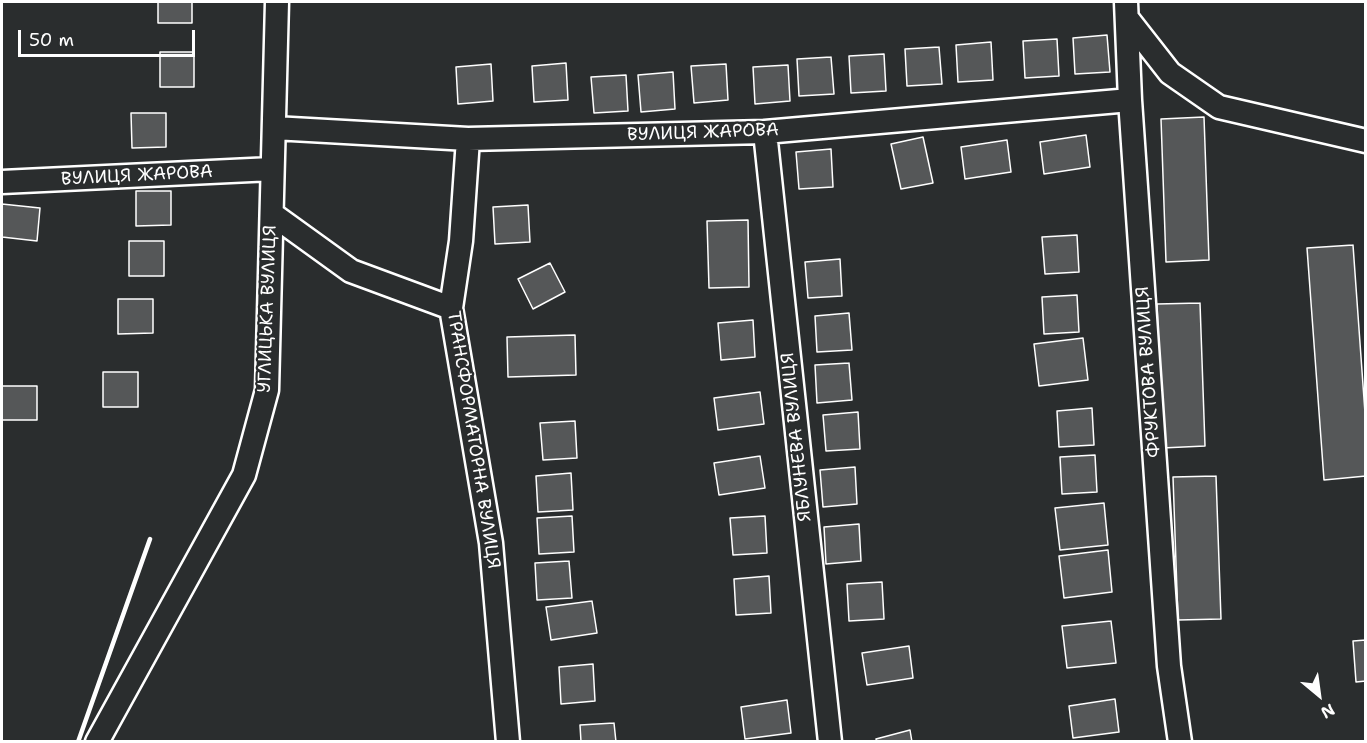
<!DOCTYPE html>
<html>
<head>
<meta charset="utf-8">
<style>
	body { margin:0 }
	#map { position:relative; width:1367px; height:743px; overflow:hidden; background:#2a2d2e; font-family:"Shantell Sans",sans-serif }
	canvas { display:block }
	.frame { position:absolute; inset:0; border:3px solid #fff; pointer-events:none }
	.north { position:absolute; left:1289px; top:665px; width:60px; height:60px; -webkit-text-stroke:4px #2a2d2e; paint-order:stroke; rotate:151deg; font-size:16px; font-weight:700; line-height:24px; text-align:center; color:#fff }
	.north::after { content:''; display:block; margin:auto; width:21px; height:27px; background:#fff; clip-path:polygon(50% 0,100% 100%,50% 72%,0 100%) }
	.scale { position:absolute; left:18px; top:30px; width:177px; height:27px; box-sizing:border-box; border:3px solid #fff; border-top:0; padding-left:8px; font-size:18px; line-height:21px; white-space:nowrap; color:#fff; -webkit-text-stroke:4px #2a2d2e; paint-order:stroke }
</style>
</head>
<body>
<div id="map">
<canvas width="1367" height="743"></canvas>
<div class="frame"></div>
<div class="north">N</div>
<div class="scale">50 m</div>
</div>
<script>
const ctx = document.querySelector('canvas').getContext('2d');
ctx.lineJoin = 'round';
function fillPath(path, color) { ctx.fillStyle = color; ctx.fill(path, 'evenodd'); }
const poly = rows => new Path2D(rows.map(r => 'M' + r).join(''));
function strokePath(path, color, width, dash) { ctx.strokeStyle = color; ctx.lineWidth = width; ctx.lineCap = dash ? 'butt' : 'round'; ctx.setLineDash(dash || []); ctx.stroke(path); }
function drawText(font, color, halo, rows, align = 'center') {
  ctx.font = font + ' "Shantell Sans",sans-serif'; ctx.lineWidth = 4.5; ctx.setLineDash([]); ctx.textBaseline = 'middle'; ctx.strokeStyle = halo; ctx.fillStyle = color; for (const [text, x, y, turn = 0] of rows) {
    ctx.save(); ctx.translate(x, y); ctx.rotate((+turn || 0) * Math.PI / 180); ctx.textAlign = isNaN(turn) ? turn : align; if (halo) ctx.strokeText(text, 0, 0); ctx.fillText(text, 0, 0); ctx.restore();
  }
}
const building = poly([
	[158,2,192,2,192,23,158,23,158,2],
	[1107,35,1110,72,1075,74,1073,38,1107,35],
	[1057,39,1059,76,1025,78,1023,41,1057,39],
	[991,42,993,80,958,82,956,45,991,42],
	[939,47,942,84,907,86,905,49,939,47],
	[160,52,194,52,194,87,160,87,160,52],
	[884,54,886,91,851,93,849,56,884,54],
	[831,57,834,94,799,96,797,59,831,57],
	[566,63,568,100,534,102,532,66,566,63],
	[491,64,493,101,458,104,456,67,491,64],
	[726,64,728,100,694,103,691,66,726,64],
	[788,65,790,101,755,104,753,67,788,65],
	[673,72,675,109,641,112,638,75,673,72],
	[626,75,628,111,594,113,591,77,626,75],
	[131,113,166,113,166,147,132,148,131,113],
	[1204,117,1209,260,1166,262,1161,119,1204,117],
	[1086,135,1090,167,1044,174,1040,142,1086,135],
	[923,137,933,183,901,189,891,144,923,137],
	[1007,140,1011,172,965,179,961,147,1007,140],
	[831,149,833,187,799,189,796,152,831,149],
	[136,191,171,191,171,225,136,226,136,191],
	[2,204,40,208,37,241,2,237,2,204],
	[528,205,530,242,495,244,493,207,528,205],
	[748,220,749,287,709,288,707,221,748,220],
	[1077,235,1079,272,1045,274,1042,237,1077,235],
	[129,241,164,241,164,276,129,276,129,241],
	[1353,245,1366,427,1366,476,1324,480,1307,248,1353,245],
	[840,259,842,296,808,298,805,262,840,259],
	[550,263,565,292,533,309,518,279,550,263],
	[1077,295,1079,332,1044,334,1042,297,1077,295],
	[118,299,153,299,153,333,118,334,118,299],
	[1200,303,1205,446,1162,448,1157,304,1200,303],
	[849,313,852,350,817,352,815,316,849,313],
	[753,320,755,357,721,360,718,323,753,320],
	[575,335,576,375,508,377,507,337,575,335],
	[1083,338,1088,380,1039,386,1034,344,1083,338],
	[849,363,852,400,817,403,815,365,849,363],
	[103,372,138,372,138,407,103,407,103,372],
	[2,386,37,386,37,420,2,420,2,386],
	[760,392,764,424,718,430,714,398,760,392],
	[1092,408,1094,445,1059,447,1057,411,1092,408],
	[858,412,860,449,826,451,823,415,858,412],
	[575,421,577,458,543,460,540,423,575,421],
	[1095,455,1097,492,1062,494,1060,457,1095,455],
	[760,456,765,488,719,495,714,463,760,456],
	[855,467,857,504,823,507,820,470,855,467],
	[571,473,573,510,538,512,536,476,571,473],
	[1216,476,1221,619,1178,620,1173,477,1216,476],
	[1104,503,1108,545,1060,550,1055,508,1104,503],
	[572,516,574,552,539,554,537,518,572,516],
	[765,516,767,553,733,555,730,518,765,516],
	[859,524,861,561,826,564,824,527,859,524],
	[1108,550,1112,592,1064,598,1059,556,1108,550],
	[569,561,572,598,537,600,535,563,569,561],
	[769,576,771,613,736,615,734,579,769,576],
	[882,582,884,619,849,621,847,584,882,582],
	[592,601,597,633,551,640,546,607,592,601],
	[1111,621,1116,663,1067,668,1062,626,1111,621],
	[1366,640,1366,681,1356,682,1353,641,1366,640],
	[909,646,913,678,867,685,862,653,909,646],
	[593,664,595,701,561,704,559,667,593,664],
	[1115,699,1119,732,1073,738,1069,706,1115,699],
	[787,700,791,733,745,739,741,707,787,700],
	[614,723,616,742,581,742,580,725,614,723],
	[910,730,912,742,877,742,876,739,910,730]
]);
fillPath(building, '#555758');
strokePath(building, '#fff', 1.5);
const minor = poly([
	[1126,2,1130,100,1169,666,1180,742],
	[1127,18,1170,73,1219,107,1366,141],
	[274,128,468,139,765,132,1130,100],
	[765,132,830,742],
	[468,139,461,241,451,308,491,543,508,742],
	[2,182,272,169],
	[272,214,351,271,451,308],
	[97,742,244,475,267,390,277,2]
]);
strokePath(minor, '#fff', 27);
strokePath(minor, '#2a2d2e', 22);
strokePath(poly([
	[78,742,150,539]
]), '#fff', 4.5);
drawText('18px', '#fff', '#2a2d2e', [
	["ВУЛИЦЯ ЖАРОВА",703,133,-2],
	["ВУЛИЦЯ ЖАРОВА",137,176,-3],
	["УГЛИЦЬКА ВУЛИЦЯ",268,309,-88],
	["ФРУКТОВА ВУЛИЦЯ",1149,372,-94],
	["ЯБЛУНЕВА ВУЛИЦЯ",797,437,-96],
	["ТРАНСФОРМАТОРНА ВУЛИЦЯ",473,440,81]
]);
</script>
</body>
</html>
